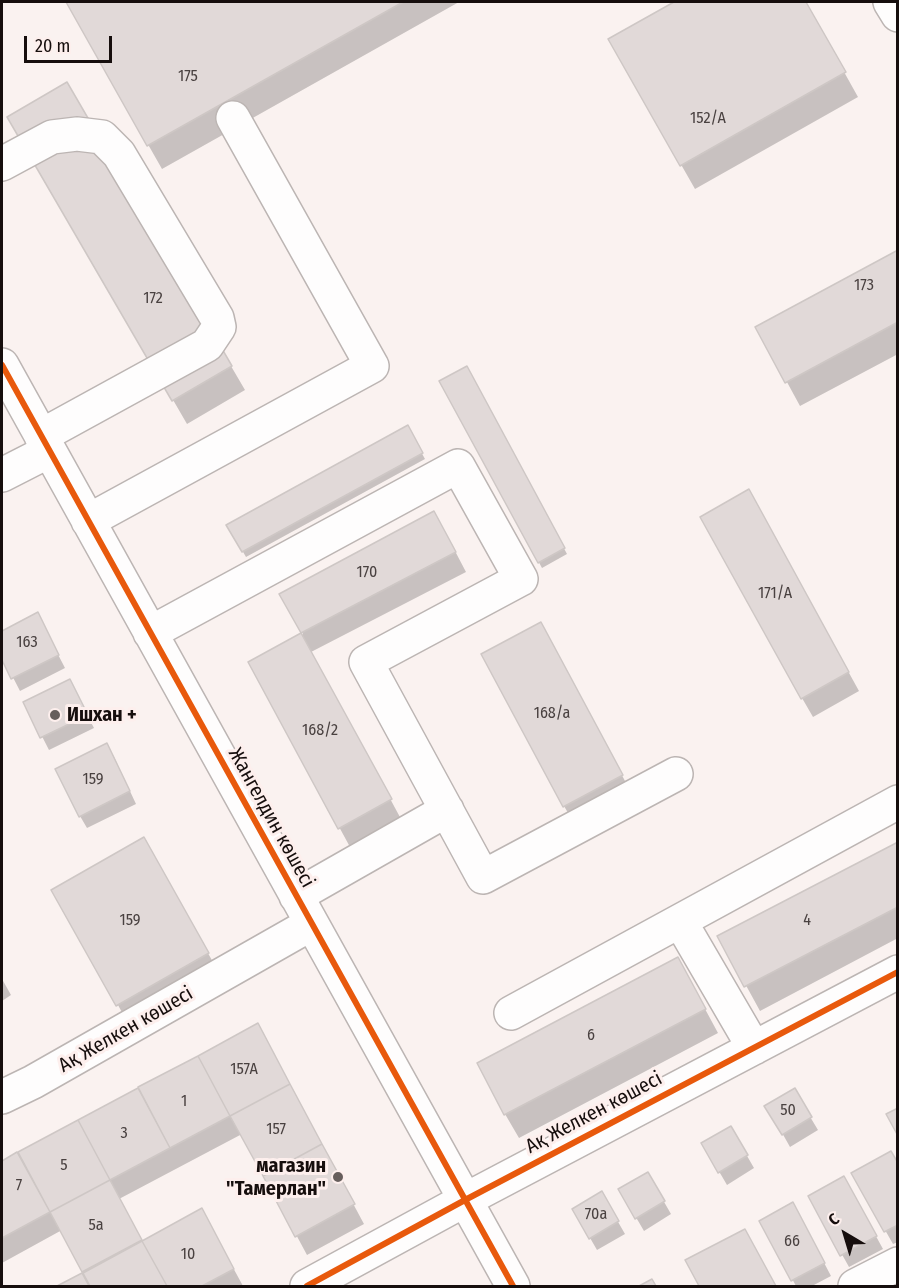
<!DOCTYPE html>
<html>
<head>
<meta charset="utf-8">
<style>
	body { margin:0 }
	#map { position:relative; width:899px; height:1288px; overflow:hidden; background:#faf2f0; font-family:"Fira Sans Condensed",sans-serif }
	canvas { display:block }
	.frame { position:absolute; inset:0; border:3px solid #160e0d; pointer-events:none }
	.north { position:absolute; left:815px; top:1204px; width:60px; height:60px; -webkit-text-stroke:4px #fdefed; paint-order:stroke; rotate:322deg; font-size:16px; font-weight:700; line-height:24px; text-align:center; color:#160e0d }
	.north::after { content:''; display:block; margin:auto; width:21px; height:27px; background:#160e0d; clip-path:polygon(50% 0,100% 100%,50% 72%,0 100%) }
	.scale { position:absolute; left:24px; top:36px; width:88px; height:27px; box-sizing:border-box; border:3px solid #160e0d; border-top:0; padding-left:8px; font-size:18px; line-height:21px; white-space:nowrap; color:#160e0d; -webkit-text-stroke:4px #fdefed; paint-order:stroke }
</style>
</head>
<body>
<div id="map">
<canvas width="899" height="1288"></canvas>
<div class="frame"></div>
<div class="north">С</div>
<div class="scale">20 m</div>
</div>
<script>
const ctx = document.querySelector('canvas').getContext('2d');
ctx.lineJoin = 'round';
function fillPath(path, color) { ctx.fillStyle = color; ctx.fill(path, 'evenodd'); }
const poly = rows => new Path2D(rows.map(r => 'M' + r).join(''));
function strokePath(path, color, width, dash) { ctx.strokeStyle = color; ctx.lineWidth = width; ctx.lineCap = dash ? 'butt' : 'round'; ctx.setLineDash(dash || []); ctx.stroke(path); }
function drawText(font, color, halo, rows, align = 'center') {
  ctx.font = font + ' "Fira Sans Condensed",sans-serif'; ctx.lineWidth = 6; ctx.setLineDash([]); ctx.textBaseline = 'middle'; ctx.strokeStyle = halo; ctx.fillStyle = color; for (const [text, x, y, turn = 0] of rows) {
    ctx.save(); ctx.translate(x, y); ctx.rotate((+turn || 0) * Math.PI / 180); ctx.textAlign = isNaN(turn) ? turn : align; if (halo) ctx.strokeText(text, 0, 0); ctx.fillText(text, 0, 0); ctx.restore();
  }
}
fillPath(poly([
	[67,2,459,2,162,169],
	[677,2,805,2,858,97,695,189,610,40],
	[66,84,245,390,187,424,9,117],
	[898,252,898,354,800,406,757,327],
	[467,368,567,554,542,568,441,382],
	[407,427,425,459,246,557,228,526],
	[759,510,859,691,813,717,802,698],
	[445,532,466,572,311,652,401,819,350,847,250,663,303,634,281,594],
	[37,614,65,668,20,691,2,656,2,633],
	[551,643,632,794,575,825,564,806],
	[76,694,94,728,49,750,25,703],
	[114,757,136,804,87,828,80,816],
	[898,843,898,938,760,1011,719,936],
	[157,863,222,978,131,1029,118,1005],
	[2,979,11,995,2,1001],
	[691,983,718,1033,519,1138,505,1114],
	[257,1025,364,1224,307,1255,242,1134,119,1199,142,1242,212,1229,243,1286,60,1286,85,1273,62,1230,2,1263,2,1162],
	[794,1090,818,1130,790,1147,767,1106],
	[731,1128,754,1168,727,1185,703,1144],
	[898,1166,898,1242,893,1244,853,1174],
	[648,1174,671,1214,644,1231,620,1190],
	[844,1178,883,1249,849,1267,810,1197],
	[602,1194,625,1234,597,1250,574,1210],
	[800,1217,831,1276,812,1286,796,1286,761,1222],
	[755,1249,775,1286,701,1286,687,1261]
]), '#0003');
const building = poly([
	[66,2,403,2,147,146,66,2],
	[674,2,806,2,846,72,680,166,608,39,674,2],
	[67,82,232,366,172,401,7,117,67,82],
	[898,250,898,322,785,383,755,327,898,250],
	[467,366,565,548,538,563,439,381,467,366],
	[408,425,423,453,242,552,226,525,408,425],
	[749,489,849,672,801,699,700,517,749,489],
	[434,511,456,552,301,633,279,594,434,511],
	[38,612,59,655,11,679,2,660,2,631,38,612],
	[541,622,623,775,563,807,481,654,541,622],
	[301,633,392,799,338,829,248,662,301,633],
	[70,679,88,715,40,738,23,702,70,679],
	[107,743,130,791,79,817,55,769,107,743],
	[144,837,209,953,116,1006,51,890,144,837],
	[898,842,898,907,744,987,717,936,898,842],
	[678,957,706,1009,504,1115,477,1063,678,957],
	[258,1023,290,1084,230,1116,198,1056,258,1023],
	[198,1056,230,1116,170,1148,138,1087,198,1056],
	[290,1084,322,1144,263,1176,230,1116,290,1084],
	[138,1088,170,1148,110,1180,78,1120,138,1088],
	[795,1088,812,1117,782,1135,764,1106,795,1088],
	[898,1108,898,1136,886,1114,898,1108],
	[78,1120,110,1180,50,1212,18,1152,78,1120],
	[731,1126,748,1155,718,1173,701,1143,731,1126],
	[322,1144,355,1204,295,1237,263,1176,322,1144],
	[891,1151,898,1163,898,1225,884,1232,851,1173,891,1151],
	[17,1152,50,1212,2,1238,2,1161,17,1152],
	[648,1172,665,1201,635,1219,618,1189,648,1172],
	[844,1176,877,1236,840,1256,808,1196,844,1176],
	[110,1180,142,1240,82,1272,50,1212,110,1180],
	[602,1191,619,1221,589,1239,572,1209,602,1191],
	[793,1202,825,1263,791,1281,759,1221,793,1202],
	[202,1208,234,1269,202,1286,167,1286,142,1241,202,1208],
	[745,1229,776,1286,699,1286,685,1260,745,1229],
	[142,1241,167,1286,90,1286,83,1273,142,1241],
	[82,1273,89,1286,57,1286,82,1273],
	[652,1279,656,1286,639,1286,652,1279]
]);
fillPath(building, '#e1d9d8');
strokePath(building, '#cec7c5', 1.5);
const minor = poly([
	[890,2,898,15],
	[2,164,52,137,77,134,102,137,119,154,217,318,219,327,207,345,41,436],
	[2,365,513,1286],
	[2,475,49,451],
	[88,521,372,366,233,118],
	[150,633,458,466,521,579,366,662,483,877,676,774],
	[296,896,447,810],
	[680,921,754,1048],
	[511,1013,898,802],
	[2,1097,33,1082,311,924],
	[307,1286,465,1200,898,972],
	[855,1286,898,1264]
]);
strokePath(minor, '#bcb5b3', 36);
strokePath(minor, '#fefdfd', 33);
strokePath(poly([
	[2,365,513,1286],
	[307,1286,465,1200,898,972]
]), '#e8590c', 6);
for (const [x, y, r, color] of [
	[55,715,6,"#665e5c"],
	[338,1177,6,"#665e5c"]
]) { const dot = new Path2D(); dot.arc(x, y, r, 0, 2 * Math.PI); ctx.fillStyle = color; ctx.fill(dot); strokePath(dot, '#fdefed', 2); }
drawText('16px', '#494140', null, [
	["175",188,77],
	["152/А",708,119],
	["173",864,286],
	["172",153,299],
	["170",367,573],
	["171/А",775,594],
	["163",27,643],
	["168/а",552,714],
	["168/2",320,731],
	["159",93,780],
	["159",130,921],
	["4",807,921],
	["6",591,1036],
	["157А",244,1070],
	["1",184,1102],
	["50",788,1111],
	["157",276,1130],
	["3",124,1134],
	["5",64,1166],
	["7",19,1186],
	["70а",596,1215],
	["5а",96,1226],
	["66",792,1242],
	["10",188,1255]
]);
drawText('bold 20px', '#160e0d', '#fdefed', [
	["Ишхан +",67,715],
	["магазин",326,1166,"right"],
	["\"Тамерлан\"",326,1189,"right"]
], 'left');
drawText('20px', '#160e0d', '#fdefed', [
	["Жангелдин көшесі",271,818,61],
	["Ақ Желкен көшесі",126,1030,-30],
	["Ақ Желкен көшесі",594,1113,-28]
]);
</script>
</body>
</html>
